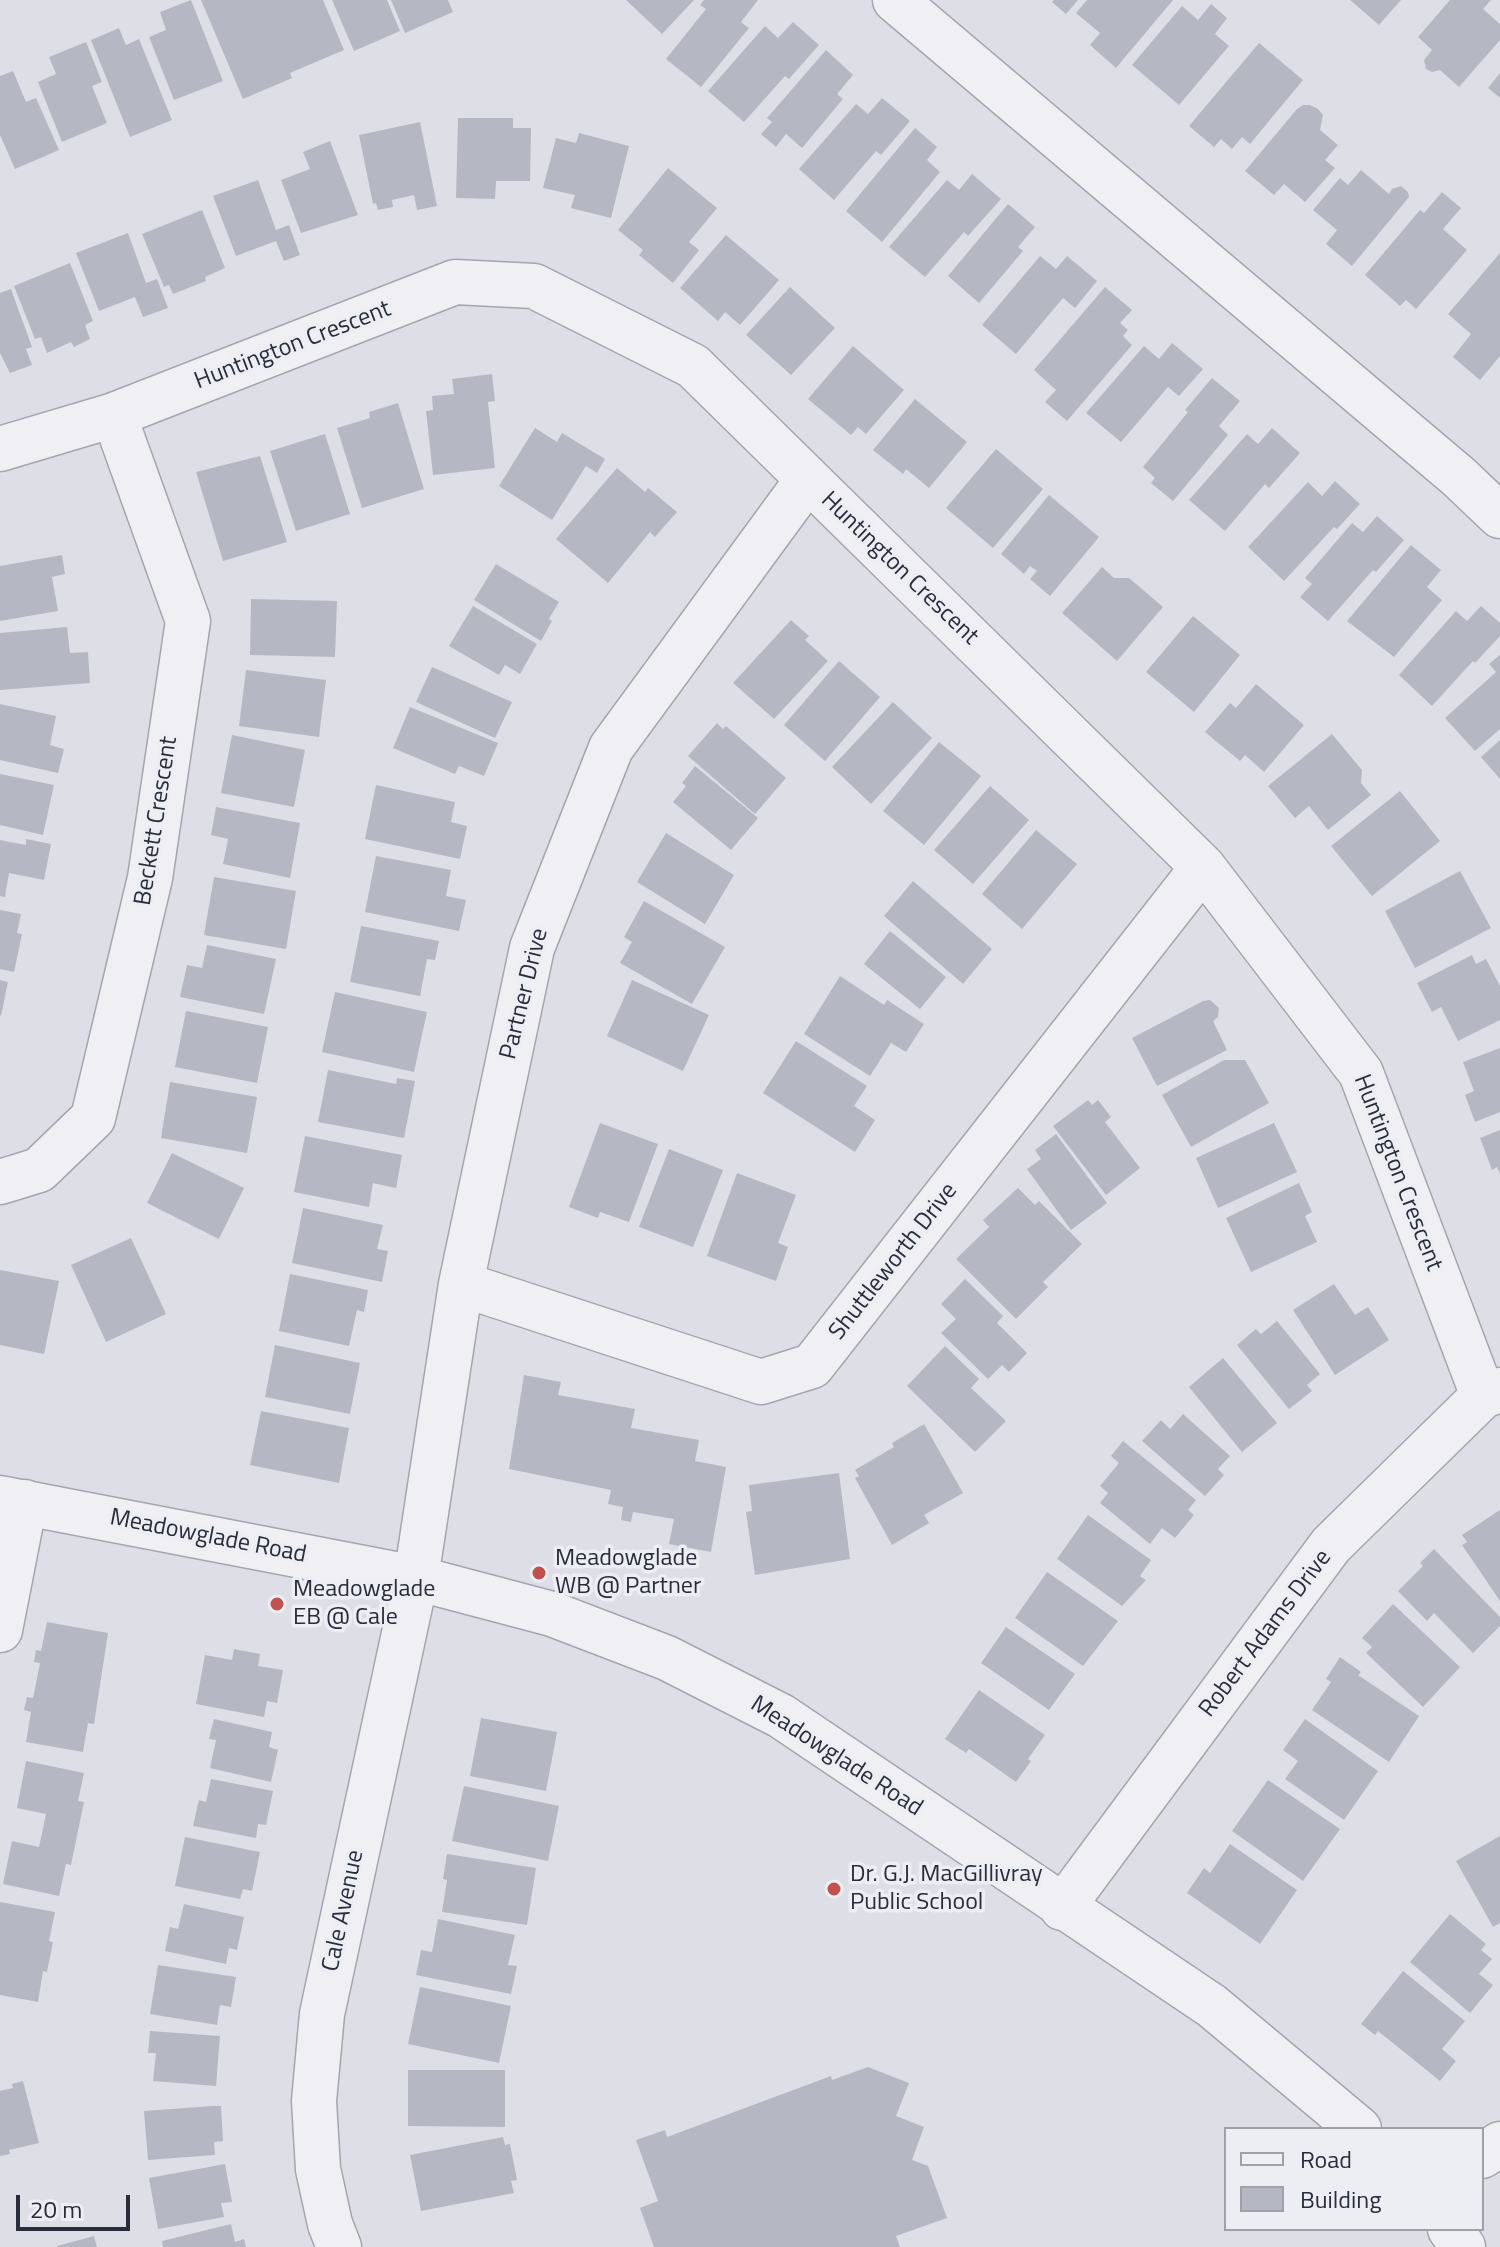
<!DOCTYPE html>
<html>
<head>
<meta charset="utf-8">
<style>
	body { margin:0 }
	#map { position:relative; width:1500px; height:2247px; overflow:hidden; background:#dedfe6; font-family:"Titillium Web",sans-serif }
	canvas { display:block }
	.legend { position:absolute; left:1224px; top:2127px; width:260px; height:104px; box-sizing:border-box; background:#edeef3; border:2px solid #9fa0a9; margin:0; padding:10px 14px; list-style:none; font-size:24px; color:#292c3b }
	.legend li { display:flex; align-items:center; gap:16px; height:40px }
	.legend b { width:40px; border:2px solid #9fa0a9 }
	.scale { position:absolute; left:16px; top:2195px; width:114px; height:36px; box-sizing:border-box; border:4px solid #292c3b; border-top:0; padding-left:10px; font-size:24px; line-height:28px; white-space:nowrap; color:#292c3b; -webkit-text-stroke:6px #edeef3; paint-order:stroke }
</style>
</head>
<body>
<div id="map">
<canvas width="1500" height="2247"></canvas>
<ul class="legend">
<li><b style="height:10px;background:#f0f0f4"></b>Road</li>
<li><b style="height:22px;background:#b5b8c2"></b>Building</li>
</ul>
<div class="scale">20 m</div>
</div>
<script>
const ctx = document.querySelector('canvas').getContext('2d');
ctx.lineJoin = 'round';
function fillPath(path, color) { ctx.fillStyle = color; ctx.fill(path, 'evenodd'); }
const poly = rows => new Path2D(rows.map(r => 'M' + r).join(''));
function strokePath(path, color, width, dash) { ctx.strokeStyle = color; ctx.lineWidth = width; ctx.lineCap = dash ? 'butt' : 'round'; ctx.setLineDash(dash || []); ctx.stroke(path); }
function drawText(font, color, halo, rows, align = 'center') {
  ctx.font = font + ' "Titillium Web",sans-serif'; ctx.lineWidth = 7; ctx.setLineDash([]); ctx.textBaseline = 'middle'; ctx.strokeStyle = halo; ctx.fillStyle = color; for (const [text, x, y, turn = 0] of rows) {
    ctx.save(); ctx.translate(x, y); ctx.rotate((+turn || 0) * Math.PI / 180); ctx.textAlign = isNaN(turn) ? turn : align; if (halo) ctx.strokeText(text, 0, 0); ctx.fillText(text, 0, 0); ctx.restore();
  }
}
fillPath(poly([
	[191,0,223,81,174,100,149,37,166,30,160,12],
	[201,0,323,0,344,50,290,73,292,78,243,99],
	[332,0,387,0,400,31,354,51],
	[391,0,448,0,453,12,405,33],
	[626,0,694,0,662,34],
	[704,0,758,0,741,22,749,28,701,87,666,59,706,9,700,5],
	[1054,0,1078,0,1066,14,1052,2],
	[1087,0,1173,0,1116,68,1090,45,1100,33,1076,13],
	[1350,0,1401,0,1379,25],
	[1450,0,1491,0,1483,9,1500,24,1500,40,1459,87,1440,70,1432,72,1426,69,1424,60,1432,50,1418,37],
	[1211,4,1227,18,1215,34,1229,46,1179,105,1132,65,1182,6,1198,20],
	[793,22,819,45,789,79,785,76,744,122,708,91,765,26,778,38],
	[119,28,126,45,139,39,172,120,130,137,91,40],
	[86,42,102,82,92,86,107,123,62,142,38,82,56,74,49,57],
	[1259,43,1303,80,1250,144,1242,137,1232,149,1221,139,1214,147,1189,126],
	[826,50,853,75,837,94,843,99,802,148,786,134,776,147,761,134,772,122,767,118],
	[13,71,26,102,36,98,59,150,15,169,0,135,0,76],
	[1500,73,1500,98,1488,88],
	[882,98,910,121,881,155,876,151,834,200,799,169,856,104,868,114],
	[1303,105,1310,105,1318,109,1323,115,1320,130,1338,145,1325,160,1335,168,1305,202,1284,184,1274,195,1245,171,1297,109],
	[458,118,513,118,513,128,531,128,530,181,496,181,495,199,456,198],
	[420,122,437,206,417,210,414,195,392,200,393,207,378,210,376,203,373,204,359,135],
	[915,128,937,147,927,160,940,172,882,242,846,211],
	[579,133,629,146,611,218,571,208,575,195,543,188,556,138,576,143],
	[330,141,358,215,301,233,281,180,310,169,303,152],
	[668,168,717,208,689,242,699,250,673,283,639,255,643,250,618,230],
	[1361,170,1389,194,1392,189,1401,186,1408,192,1409,197,1352,266,1326,244,1337,230,1313,210,1340,178,1348,185],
	[972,174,1001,199,968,236,964,232,925,277,889,247,947,180,959,190],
	[258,180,276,230,289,225,300,255,284,261,276,241,236,256,213,196],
	[1442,192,1461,208,1443,229,1467,250,1416,309,1406,300,1400,306,1365,275,1420,210,1424,213],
	[1008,204,1035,227,1018,247,1023,251,979,303,948,276],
	[202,210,225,268,205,277,206,281,173,294,169,285,164,287,142,234],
	[128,233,146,283,157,279,168,308,143,317,135,297,99,311,76,253],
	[726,235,779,280,740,325,725,312,718,321,680,288],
	[1500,253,1500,356,1480,380,1453,357,1471,334,1448,314],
	[1040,256,1056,269,1067,256,1097,281,1075,308,1063,298,1016,354,982,325],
	[70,263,93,321,85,325,90,339,74,347,71,342,47,353,41,337,35,339,14,286],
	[790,287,835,328,791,375,746,335],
	[1105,287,1132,310,1120,323,1128,330,1123,336,1132,345,1067,421,1045,402,1056,390,1034,370],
	[11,289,32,347,26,349,32,365,10,373,0,353,0,293],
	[1172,343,1203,369,1179,396,1168,387,1121,442,1086,413,1144,346,1159,359],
	[853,346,904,390,866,434,858,427,851,435,808,399],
	[492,374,495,401,488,402,495,468,433,475,426,411,433,410,432,396,454,394,452,379],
	[1212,378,1240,401,1219,426,1228,435,1173,501,1151,483,1155,478,1143,467,1188,412,1185,410],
	[915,399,967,442,929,488,906,469,903,474,873,450],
	[398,403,424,489,362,508,337,428,370,418,369,412],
	[535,428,557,442,562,433,605,459,597,473,586,466,552,520,499,486],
	[1272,428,1300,453,1269,488,1265,484,1225,531,1189,500,1247,434,1258,444],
	[325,434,350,514,296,531,270,451],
	[996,449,1043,489,993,548,946,508],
	[260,456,287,542,223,561,196,472],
	[617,468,645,492,648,488,677,512,655,537,650,532,608,583,556,539],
	[1335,481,1360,504,1337,529,1334,527,1284,581,1248,547,1308,482,1322,496],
	[1049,495,1099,537,1050,596,1030,579,1037,571,1030,566,1024,574,1001,554],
	[1377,516,1404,540,1376,572,1373,570,1328,621,1300,597,1312,584,1305,578,1352,523,1363,532],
	[1411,545,1441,570,1427,587,1442,600,1394,657,1347,621],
	[62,555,65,574,52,577,58,611,0,621,0,566],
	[496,564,559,602,549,619,552,621,541,641,474,600],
	[1102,567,1114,578,1129,578,1163,607,1117,661,1062,613],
	[251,599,337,601,335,657,250,655],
	[473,606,537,644,520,674,505,665,499,675,449,646],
	[1481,606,1500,623,1500,636,1475,663,1473,661,1432,706,1399,675,1456,611,1467,621],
	[1193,616,1240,655,1194,712,1146,672],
	[791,620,809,636,805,640,828,661,774,719,733,683],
	[67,627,70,653,88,652,90,683,0,690,0,633],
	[1500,655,1500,729,1475,751,1445,718,1496,672,1489,664],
	[839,661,880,697,825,761,784,725],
	[432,667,512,702,495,738,416,702],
	[246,670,326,680,319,737,239,726],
	[1256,684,1304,725,1264,772,1245,755,1240,761,1205,732,1230,703,1236,708],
	[893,702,932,738,871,804,832,767],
	[0,704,56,716,50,745,64,749,58,773,0,760],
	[410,707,498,743,484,776,459,766,455,774,393,748],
	[717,723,723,729,726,726,786,778,755,814,688,756],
	[1332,734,1362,770,1361,783,1371,795,1328,830,1309,806,1295,818,1268,786],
	[232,735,305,750,294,807,221,793],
	[1500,740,1500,779,1481,757],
	[939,742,981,776,924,845,883,811],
	[695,766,758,818,731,850,673,802,686,786,682,783],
	[0,774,54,785,43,835,0,825],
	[376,785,455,802,451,822,467,826,460,859,365,839],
	[990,786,1029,820,973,884,934,850],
	[1400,791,1440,841,1372,896,1331,846],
	[216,807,300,823,290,878,223,864,228,839,211,835],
	[1036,830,1077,864,1022,929,982,894],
	[666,833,734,875,705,924,637,882],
	[26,839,51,844,44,880,9,873,5,897,0,896,0,840,26,845],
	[376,856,451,870,446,896,466,900,459,931,365,912],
	[1460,871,1491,928,1415,968,1385,911],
	[214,877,296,891,286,949,204,935],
	[913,881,992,949,963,984,884,916],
	[644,901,725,947,692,1004,620,963,632,942,624,937],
	[0,910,21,914,17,933,22,934,14,972,0,969],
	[361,926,439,941,435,960,427,959,420,996,350,982],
	[890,931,946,977,920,1009,864,964],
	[207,945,276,959,264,1014,180,997,187,965,202,968],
	[1472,955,1476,964,1486,959,1500,986,1500,1020,1458,1041,1441,1007,1432,1012,1417,983],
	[840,976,884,1005,887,1000,924,1024,906,1052,891,1043,870,1076,804,1034],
	[0,980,8,982,1,1016,0,1015],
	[632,980,709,1015,683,1071,607,1036],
	[335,992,427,1012,414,1072,322,1052],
	[1210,1000,1219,1008,1218,1017,1213,1021,1227,1050,1157,1086,1132,1038,1203,1001],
	[186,1011,268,1027,257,1083,175,1067],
	[796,1041,867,1086,854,1106,875,1120,855,1152,763,1093],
	[1500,1048,1500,1112,1475,1122,1465,1095,1474,1091,1463,1062],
	[1224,1060,1245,1060,1269,1103,1191,1147,1162,1095],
	[328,1070,396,1084,397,1078,415,1081,404,1138,318,1122],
	[170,1082,257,1097,247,1153,161,1138],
	[1088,1100,1092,1105,1098,1100,1111,1117,1105,1122,1140,1168,1106,1195,1053,1126],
	[600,1123,658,1144,629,1222,600,1212,598,1218,569,1207],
	[1274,1123,1297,1172,1218,1208,1196,1158],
	[1500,1130,1500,1174,1497,1167,1492,1170,1480,1138],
	[1056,1134,1107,1203,1071,1230,1027,1169,1041,1159,1035,1150],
	[305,1136,402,1155,396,1188,373,1183,369,1207,294,1192],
	[669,1149,723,1170,693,1247,639,1227],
	[172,1153,244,1188,219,1239,147,1203],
	[737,1173,796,1195,778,1243,788,1247,776,1281,707,1256],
	[1299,1183,1312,1212,1305,1216,1317,1242,1251,1272,1226,1218],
	[1018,1188,1035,1205,1039,1201,1082,1244,1043,1282,1048,1287,1016,1319,956,1259,989,1227,983,1220],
	[303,1208,383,1225,377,1249,388,1251,382,1282,292,1263],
	[131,1238,166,1314,106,1342,71,1265],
	[0,1270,59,1281,44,1354,0,1345],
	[290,1274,368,1290,364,1312,357,1310,349,1346,279,1331],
	[965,1279,1003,1316,997,1323,1027,1353,1009,1372,1002,1365,988,1379,941,1333,956,1319,941,1304],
	[1334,1284,1355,1315,1368,1307,1389,1340,1335,1375,1293,1310],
	[1277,1321,1320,1374,1307,1385,1312,1391,1289,1409,1237,1345,1256,1329,1261,1334],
	[275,1345,360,1363,350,1414,265,1397],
	[945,1346,979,1379,971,1388,1006,1421,975,1452,907,1386],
	[1223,1358,1277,1423,1242,1452,1189,1387],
	[524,1375,561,1382,558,1395,635,1409,631,1428,699,1440,695,1461,726,1467,711,1552,669,1544,674,1519,633,1512,631,1522,621,1520,623,1507,608,1504,611,1490,509,1469],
	[261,1411,349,1428,339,1483,250,1465],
	[1183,1414,1230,1456,1218,1469,1224,1475,1205,1496,1142,1441,1161,1420,1170,1429],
	[924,1424,963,1493,924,1515,929,1523,892,1545,855,1478,859,1476,855,1470,894,1447,892,1443],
	[1123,1441,1196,1500,1188,1510,1194,1515,1175,1538,1162,1528,1150,1544,1100,1503,1108,1493,1100,1486,1119,1463,1111,1456],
	[839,1473,850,1559,755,1575,746,1512,752,1511,749,1485],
	[1500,1510,1500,1601,1462,1545,1467,1542,1462,1535],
	[1088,1515,1151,1560,1140,1576,1146,1580,1122,1606,1057,1559],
	[1434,1549,1500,1617,1500,1626,1473,1653,1434,1613,1427,1621,1398,1591,1423,1566,1420,1563],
	[1047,1572,1118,1621,1083,1666,1015,1618],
	[1393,1604,1460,1667,1423,1707,1366,1653,1372,1647,1362,1638],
	[47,1622,108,1633,94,1724,88,1723,83,1752,26,1742,31,1712,24,1710,27,1697,33,1698,40,1663,34,1662,36,1650,41,1651],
	[1006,1627,1075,1674,1049,1710,981,1663],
	[234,1649,260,1654,258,1666,283,1670,277,1703,267,1701,264,1717,196,1704,205,1655,232,1660],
	[1340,1657,1361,1672,1358,1675,1419,1716,1389,1762,1312,1710,1331,1682,1326,1679],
	[979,1690,1045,1735,1028,1759,1031,1761,1016,1782,969,1749,966,1753,945,1739],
	[481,1718,557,1732,546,1791,470,1776],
	[214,1719,272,1732,269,1747,278,1750,271,1782,210,1768,216,1740,209,1739],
	[1305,1719,1378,1771,1344,1820,1285,1779,1298,1761,1283,1750],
	[26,1761,84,1773,78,1801,84,1802,71,1865,66,1864,59,1896,3,1884,12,1841,39,1847,46,1814,17,1808],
	[211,1779,273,1791,266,1825,258,1824,256,1838,193,1826,199,1800,206,1802],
	[1268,1780,1340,1829,1303,1881,1232,1831],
	[464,1786,559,1806,548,1861,452,1841],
	[1500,1836,1500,1923,1493,1927,1456,1861],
	[185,1837,260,1852,252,1891,243,1889,240,1899,175,1886],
	[1230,1844,1297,1890,1260,1944,1187,1893,1204,1868,1210,1873],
	[447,1854,536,1868,527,1925,442,1912,447,1880,443,1879],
	[0,1902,55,1912,49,1941,53,1942,47,1972,43,1971,38,2002,0,1995],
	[184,1904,244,1917,237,1950,229,1948,226,1964,165,1951,170,1927,178,1929],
	[1450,1914,1486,1944,1481,1950,1492,1959,1479,1974,1493,1985,1470,2013,1410,1962],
	[438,1919,515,1935,508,1965,517,1966,511,1994,416,1975,421,1950,432,1952],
	[158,1965,236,1977,231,2007,220,2005,217,2025,150,2014],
	[1403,1971,1465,2021,1442,2049,1456,2061,1440,2081,1378,2031,1375,2035,1361,2024],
	[420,1987,511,2006,499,2063,408,2044],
	[150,2031,220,2036,216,2086,153,2081,156,2053,148,2053],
	[868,2067,909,2083,896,2116,924,2127,912,2160,928,2166,947,2218,896,2236,900,2247,654,2247,640,2208,658,2201,636,2140,665,2130,667,2137,831,2076,832,2080],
	[408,2070,505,2070,505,2127,408,2126],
	[23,2081,39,2143,9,2150,10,2154,0,2156,0,2091,13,2088,12,2084],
	[212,2106,221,2106,223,2141,214,2142,215,2155,148,2160,144,2111],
	[503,2137,505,2145,510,2144,517,2180,511,2181,514,2193,421,2211,410,2155],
	[225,2164,232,2202,221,2203,224,2217,158,2229,149,2178],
	[231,2224,235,2242,244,2239,246,2247,163,2247,162,2241],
	[94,2236,97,2247,57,2247,57,2246]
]), '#b5b8c2');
const minor = poly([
	[895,0,1459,477,1500,516],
	[0,449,114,415,455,282,534,286,693,366,1203,867,1361,1073,1483,1396],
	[0,1182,39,1170,93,1118,150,878,188,621,114,415],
	[461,1284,761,1382,812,1366,1203,867],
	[0,1498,416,1578,552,1614,667,1658,781,1716,1212,2006,1359,2129],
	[0,1630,25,1502],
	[1062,1908,1331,1545,1483,1396,1500,1390],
	[1482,2156,1500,2144],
	[1450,2229,1463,2247],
	[339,2247,330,2224,318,2169,314,2101,322,2014,416,1578,461,1284,532,948,611,748,808,479]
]);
strokePath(minor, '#a4a6af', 47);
strokePath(minor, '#f0f0f4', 44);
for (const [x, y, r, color] of [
	[539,1573,8,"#bf524e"],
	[277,1604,8,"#bf524e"],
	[834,1889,8,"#bf524e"]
]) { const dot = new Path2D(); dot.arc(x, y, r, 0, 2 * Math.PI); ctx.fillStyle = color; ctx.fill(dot); strokePath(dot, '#edeef3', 3); }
drawText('24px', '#292c3b', '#edeef3', [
	["Huntington Crescent",293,346,-21],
	["Huntington Crescent",899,569,44],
	["Beckett Crescent",157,821,-81],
	["Partner Drive",525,994,-76],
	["Huntington Crescent",1397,1173,69],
	["Shuttleworth Drive",894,1262,-52],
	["Meadowglade Road",208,1537,11],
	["Robert Adams Drive",1266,1634,-53],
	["Meadowglade Road",836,1757,33],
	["Cale Avenue",344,1911,-78]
]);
drawText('24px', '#292c3b', '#edeef3', [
	["Meadowglade",555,1559],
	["WB @ Partner",555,1587],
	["Meadowglade",293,1590],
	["EB @ Cale",293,1618],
	["Dr. G.J. MacGillivray",850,1875],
	["Public School",850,1903]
], 'left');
</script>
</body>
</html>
